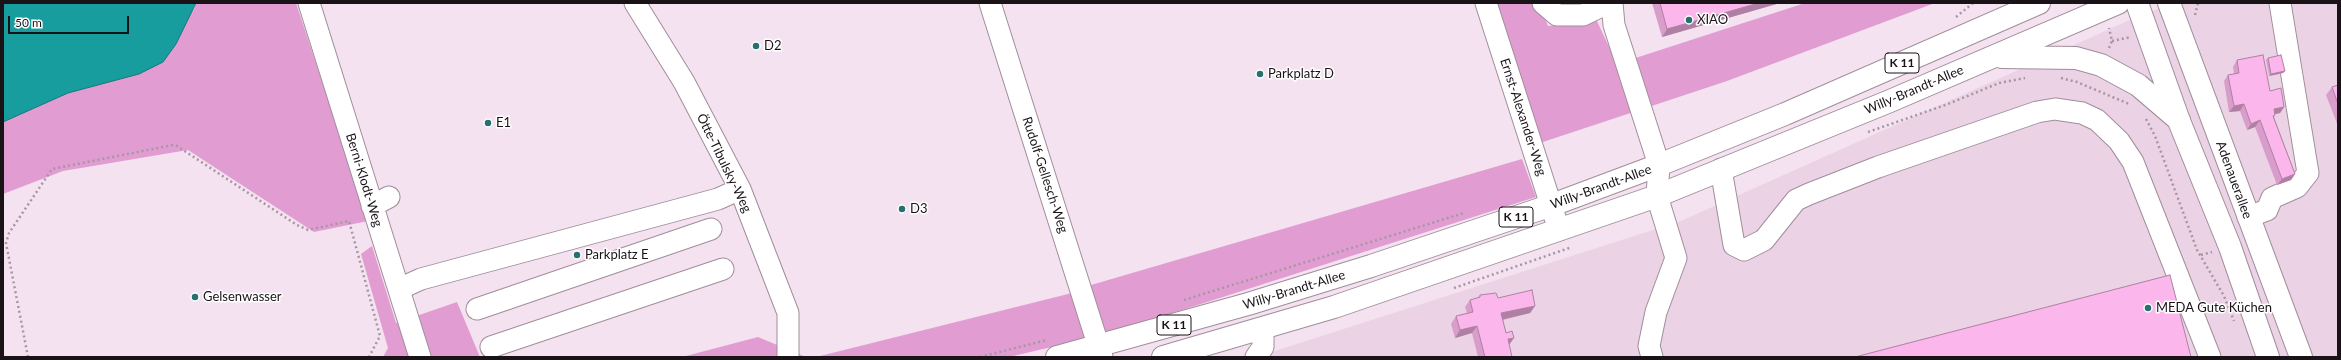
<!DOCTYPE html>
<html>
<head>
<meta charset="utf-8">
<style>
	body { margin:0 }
	#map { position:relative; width:2341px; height:360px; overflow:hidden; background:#f5e2f0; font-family:Lato,sans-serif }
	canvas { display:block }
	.frame { position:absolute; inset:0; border:4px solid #191318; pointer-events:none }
	.scale { position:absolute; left:8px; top:16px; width:121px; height:18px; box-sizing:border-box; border:2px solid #191318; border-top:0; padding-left:5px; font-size:12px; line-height:14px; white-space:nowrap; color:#191318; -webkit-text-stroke:3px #fff; paint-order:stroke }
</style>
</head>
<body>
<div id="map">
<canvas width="2341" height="360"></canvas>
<div class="frame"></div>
<div class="scale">50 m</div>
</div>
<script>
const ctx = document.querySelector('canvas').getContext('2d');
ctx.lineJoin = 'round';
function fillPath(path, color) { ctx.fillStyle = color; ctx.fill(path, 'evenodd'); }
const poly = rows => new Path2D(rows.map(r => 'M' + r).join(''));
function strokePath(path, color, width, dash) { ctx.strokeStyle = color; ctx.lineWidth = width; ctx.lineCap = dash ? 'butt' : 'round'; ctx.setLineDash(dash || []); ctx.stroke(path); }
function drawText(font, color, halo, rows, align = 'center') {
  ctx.font = font + ' Lato,sans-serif'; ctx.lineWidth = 3; ctx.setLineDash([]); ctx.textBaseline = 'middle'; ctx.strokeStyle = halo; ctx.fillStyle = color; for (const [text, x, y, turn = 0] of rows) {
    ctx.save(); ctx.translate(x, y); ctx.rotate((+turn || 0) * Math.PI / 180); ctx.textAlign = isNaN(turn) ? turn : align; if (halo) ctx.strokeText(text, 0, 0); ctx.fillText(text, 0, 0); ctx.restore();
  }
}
fillPath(poly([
	[2173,3,2338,3,2338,357,1256,357,1681,221,2132,19]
]), '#ebd2e5');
fillPath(poly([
	[196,3,296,3,368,221,314,232,188,150,63,171,3,194,3,122,68,93,139,74,194,9],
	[1493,3,1539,3,1548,26,1596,19,1617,64,1805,3,1935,3,1727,81,1540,143],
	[1522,159,1536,197,1107,334,1009,357,816,357,1072,293,1091,285],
	[372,246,396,323,457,302,480,357,383,357,388,348,361,254],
	[758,337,806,357,682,357]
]), '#e19dd2');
const water = poly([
	[3,3,196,3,176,44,163,62,139,74,68,93,3,122,3,3]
]);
fillPath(water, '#189d9f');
strokePath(water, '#187476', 1);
const minor = poly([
	[309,3,420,357],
	[635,3,684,82,740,189,788,313,788,357],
	[990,3,1102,357],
	[1486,3,1559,230],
	[1543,3,1557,15,1583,15,1608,3],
	[1612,3,1614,25,1659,165,1657,196,1676,258,1656,312,1649,346,1652,357],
	[1721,169,1734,245,1744,250,1764,240,1796,200,1809,194,1878,167,2037,112,2055,109,2082,113,2097,120,2119,141,2133,162,2210,357],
	[372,206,389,197],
	[2248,217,2267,210,2272,198,2297,187,2308,173,2280,3],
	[399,289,421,279,718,199,740,189],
	[477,309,711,229],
	[491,347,723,269],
	[1256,357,1263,347,1263,328]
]);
const major = poly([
	[2137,3,2179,121,2230,247,2268,357],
	[2169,3,2301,357],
	[2002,57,2076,58,2101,65,2138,85,2179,120],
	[1057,357,1248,304,1371,266,1552,205,1659,165,1785,114,2039,3],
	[1163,357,1334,307,1657,196,1890,101,2118,3]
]);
strokePath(minor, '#a08e9b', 23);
strokePath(major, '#a08e9b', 24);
strokePath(poly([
	[2195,15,2198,3],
	[1956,17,1973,3],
	[2112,41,2131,37],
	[2109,48,2112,41,2109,28],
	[2061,78,2077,82,2129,104],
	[2146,119,2155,136,2197,250,2224,296,2234,321],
	[1868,132,1948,104,1999,83,2025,78],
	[2201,255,2212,252],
	[1454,288,1572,247],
	[1184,300,1464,213],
	[28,357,6,243,9,233,52,169,173,145,177,146,297,225,308,230,349,221,380,336,369,357],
	[980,357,1047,340]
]), '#a597a2', 2.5, [2, 3]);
strokePath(minor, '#fff', 21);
strokePath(major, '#fff', 22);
fillPath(poly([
	[1652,3,1780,3,1662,37],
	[2268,58,2285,71,2283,73,2269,76,2266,60],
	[2237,60,2270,91,2284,107,2280,113,2275,114,2275,115,2274,117,2295,174,2291,180,2277,185,2255,127,2247,130,2240,111,2229,112,2224,81,2228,75,2234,74,2233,67],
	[2338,85,2338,126,2326,95,2332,87],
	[1480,295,1498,298,1535,306,1530,313,1503,320,1512,357,1478,357,1472,333,1455,338,1451,324,1456,316,1467,313,1465,307,1470,300,1478,298]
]), '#d89dca');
fillPath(poly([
	[1759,3,1780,3,1662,37,1667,29],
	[2285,71,2283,73,2269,76,2271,74],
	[2244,104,2240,111,2229,112,2234,106],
	[2284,107,2280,113,2270,115,2274,109],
	[2260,120,2255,127,2247,130,2251,124],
	[2295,174,2291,180,2277,185,2282,179],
	[1535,306,1530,313,1496,321,1501,313],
	[1477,326,1472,333,1455,338,1460,330],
	[1514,338,1509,345,1508,339]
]), '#b080a4');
const building = poly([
	[1660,3,1759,3,1667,29,1660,3],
	[2263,55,2270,91,2281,88,2284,107,2274,109,2275,115,2273,116,2295,174,2282,179,2260,120,2251,124,2244,104,2234,106,2228,75,2239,73,2237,60,2263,55],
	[2281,55,2285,71,2271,74,2268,58,2281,55],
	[2338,85,2338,104,2332,87,2338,85],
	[2170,275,2191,357,1855,357,2170,275],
	[1532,290,1535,306,1501,313,1506,333,1512,331,1514,338,1508,339,1512,357,1485,357,1477,326,1460,330,1456,316,1473,312,1470,300,1480,297,1480,295,1496,293,1498,298,1532,290]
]);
fillPath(building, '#fbb7eb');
strokePath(building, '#b080a4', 1);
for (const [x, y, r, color] of [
	[1689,20,4,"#257071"],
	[756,46,4,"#257071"],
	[1260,74,4,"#257071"],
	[488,123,4,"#257071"],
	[902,209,4,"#257071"],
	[577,255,4,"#257071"],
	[195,297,4,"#257071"],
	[2148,308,4,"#257071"]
]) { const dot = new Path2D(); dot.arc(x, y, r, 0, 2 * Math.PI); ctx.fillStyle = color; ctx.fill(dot); strokePath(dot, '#fff', 1.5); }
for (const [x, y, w] of [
	[1902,63,34],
	[1516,217,34],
	[1174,325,34]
]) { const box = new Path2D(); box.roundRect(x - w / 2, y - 10, w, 20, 3); ctx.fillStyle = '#fff'; ctx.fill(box); strokePath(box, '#191318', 1); }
drawText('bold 12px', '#191318', null, [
	["K 11",1902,63],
	["K 11",1516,217],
	["K 11",1174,325]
]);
drawText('13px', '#191318', '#fff', [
	["XIAO",1697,20],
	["D2",764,46],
	["Parkplatz D",1268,74],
	["E1",496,123],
	["D3",910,209],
	["Parkplatz E",585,255],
	["Gelsenwasser",203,297],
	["MEDA Gute Küchen",2156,308]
], 'left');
drawText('13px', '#191318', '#fff', [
	["Willy-Brandt-Allee",1914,90,-23],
	["Ernst-Alexander-Weg",1523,117,72],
	["Ötte-Tibulsky-Weg",724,163,64],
	["Rudolf-Gellesch-Weg",1045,175,72],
	["Berni-Klodt-Weg",364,180,73],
	["Adenauerallee",2234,180,70],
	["Willy-Brandt-Allee",1601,187,-20],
	["Willy-Brandt-Allee",1294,290,-17]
]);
</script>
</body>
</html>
